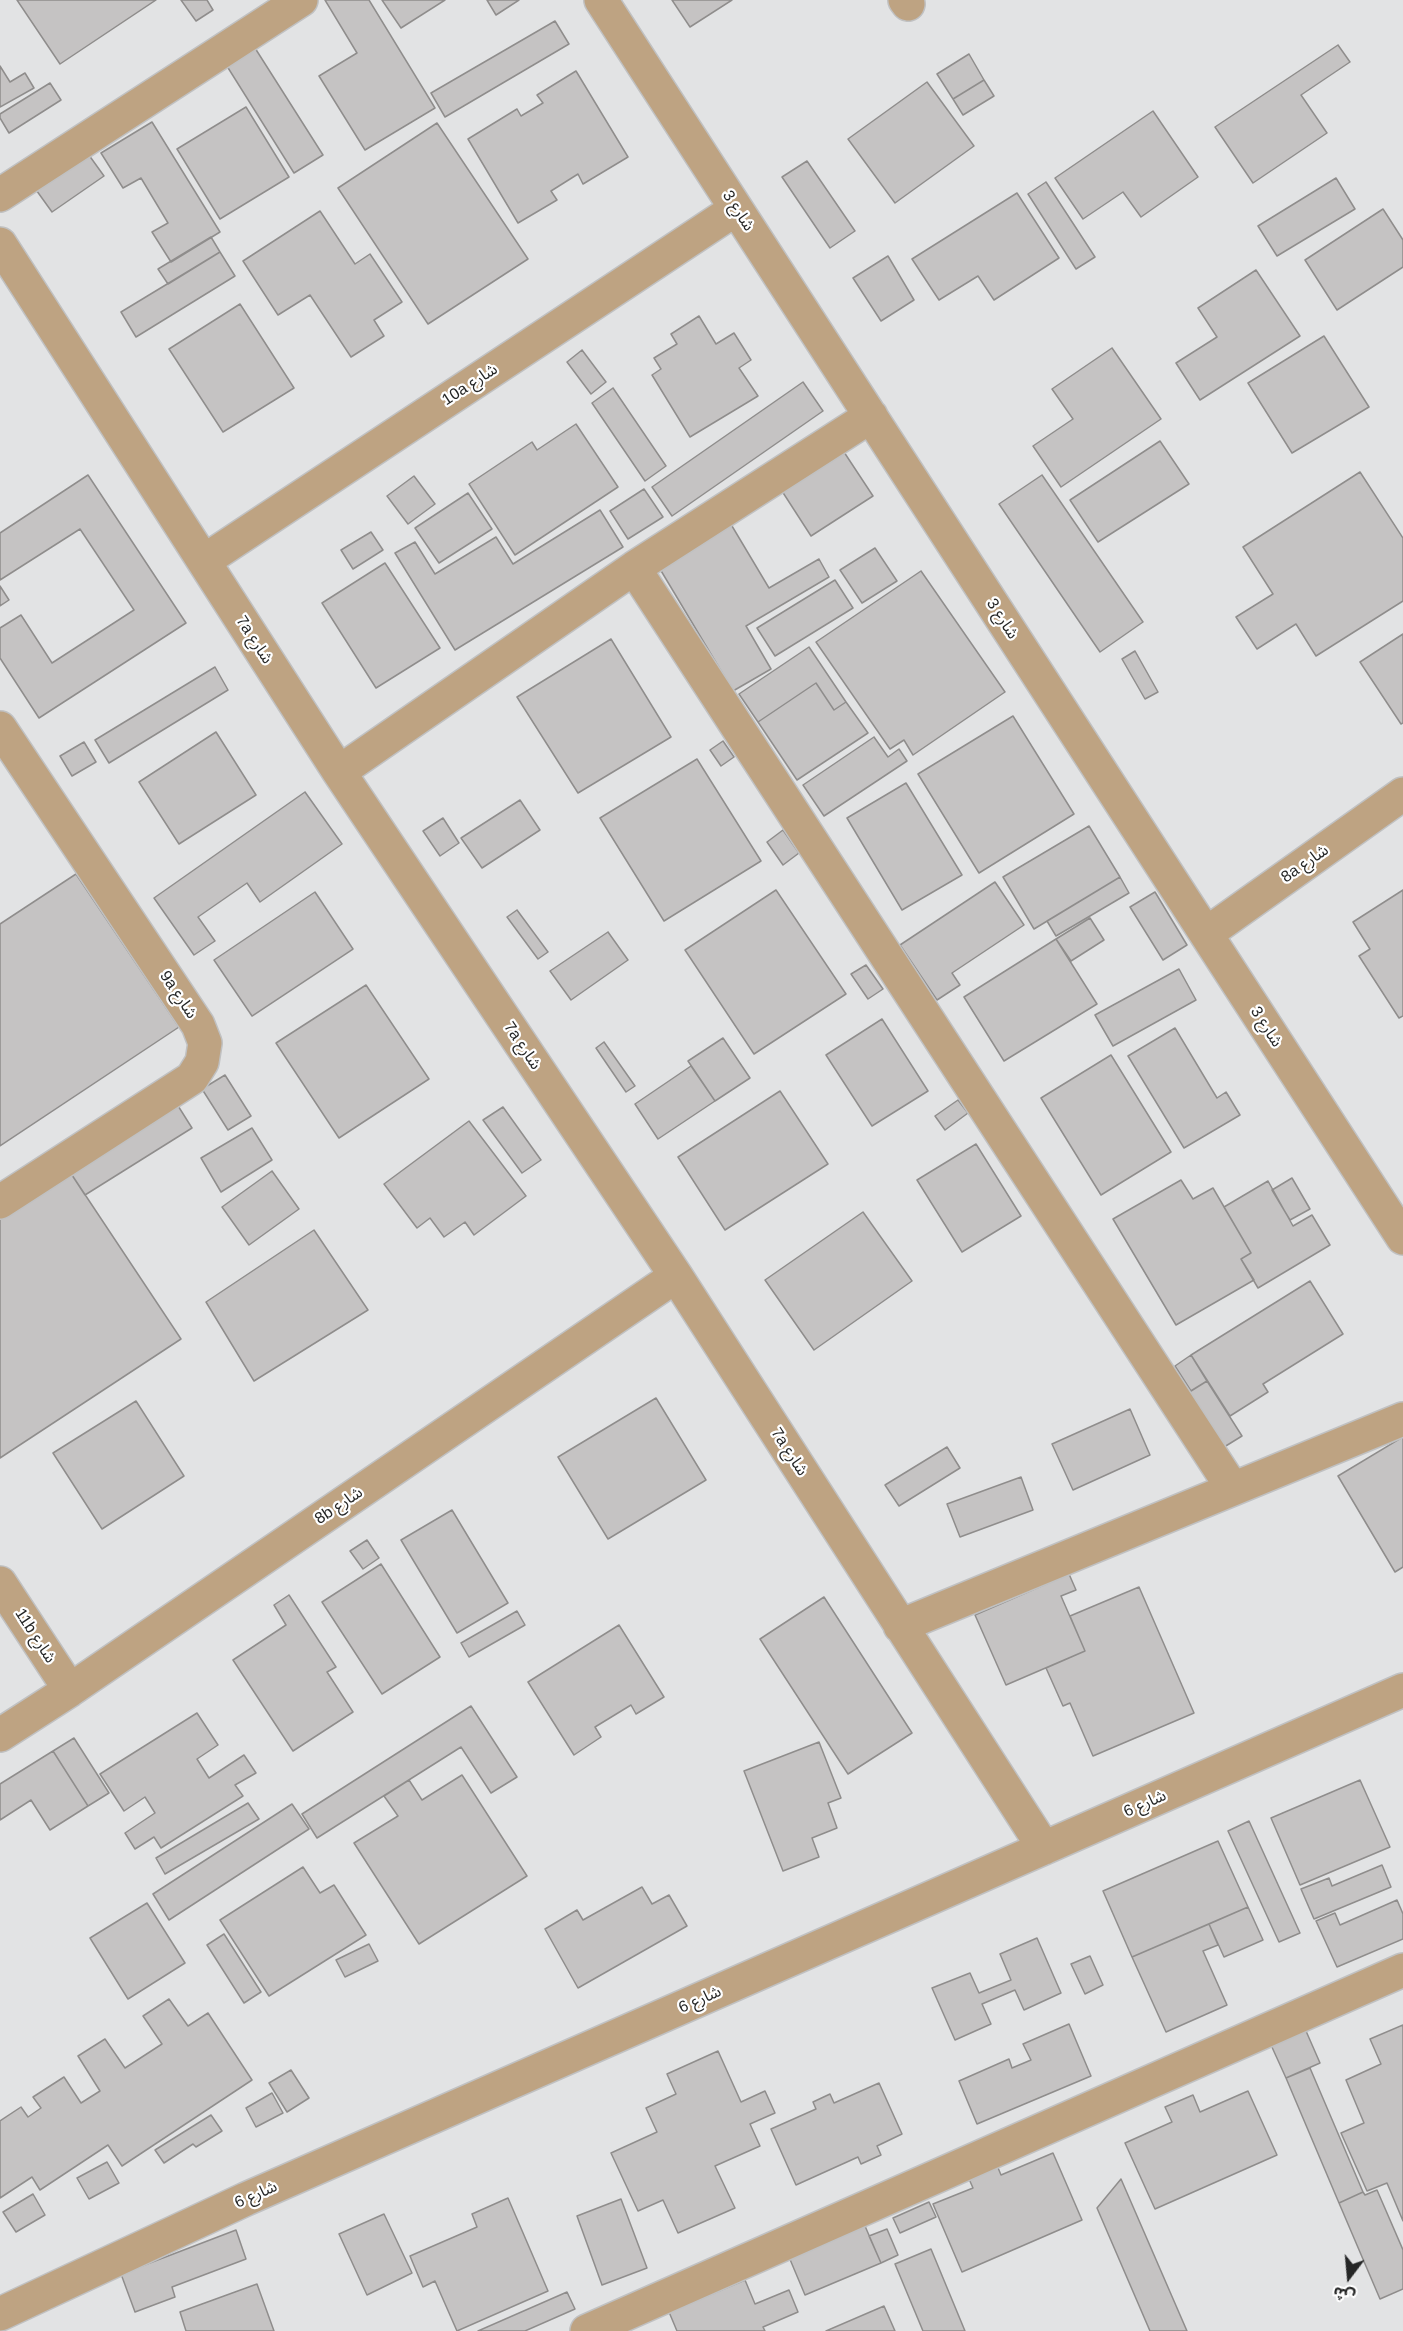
<!DOCTYPE html>
<html>
<head>
<meta charset="utf-8">
<style>
	body { margin:0 }
	#map { position:relative; width:1403px; height:2331px; overflow:hidden; background:#e2e3e4; font-family:Arial,"Noto Sans Arabic",sans-serif }
	canvas { display:block }
	.north { position:absolute; left:1319px; top:2247px; width:60px; height:60px; -webkit-text-stroke:4px #fff; paint-order:stroke; rotate:196deg; font-size:16px; font-weight:700; line-height:24px; text-align:center; color:#252626 }
	.north::after { content:''; display:block; margin:auto; width:21px; height:27px; background:#252626; clip-path:polygon(50% 0,100% 100%,50% 72%,0 100%) }
</style>
</head>
<body>
<div id="map">
<canvas width="1403" height="2331"></canvas>
<div class="north">ش</div>
</div>
<script>
const ctx = document.querySelector('canvas').getContext('2d');
ctx.lineJoin = 'round';
function fillPath(path, color) { ctx.fillStyle = color; ctx.fill(path, 'evenodd'); }
const poly = rows => new Path2D(rows.map(r => 'M' + r).join(''));
function strokePath(path, color, width, dash) { ctx.strokeStyle = color; ctx.lineWidth = width; ctx.lineCap = dash ? 'butt' : 'round'; ctx.setLineDash(dash || []); ctx.stroke(path); }
function drawText(font, color, halo, rows, align = 'center') {
  ctx.font = font + ' Arial,"Noto Sans Arabic",sans-serif'; ctx.lineWidth = 4.5; ctx.setLineDash([]); ctx.textBaseline = 'middle'; ctx.strokeStyle = halo; ctx.fillStyle = color; for (const [text, x, y, turn = 0] of rows) {
    ctx.save(); ctx.translate(x, y); ctx.rotate((+turn || 0) * Math.PI / 180); ctx.textAlign = isNaN(turn) ? turn : align; if (halo) ctx.strokeText(text, 0, 0); ctx.fillText(text, 0, 0); ctx.restore();
  }
}
const building = poly([
	[17,0,156,0,60,64,17,0],
	[181,0,207,0,213,10,196,21,181,0],
	[325,0,369,0,435,108,365,150,319,76,357,53,325,0],
	[382,0,445,0,401,28,382,0],
	[487,0,519,0,496,15,487,0],
	[672,0,732,0,690,27,672,0],
	[555,21,569,44,445,117,431,93,555,21],
	[248,37,323,155,294,173,220,55,248,37],
	[1338,45,1350,62,1301,95,1327,133,1253,183,1215,127,1338,45],
	[969,54,984,80,953,99,937,74,969,54],
	[0,66,10,82,25,73,34,88,0,107,0,66],
	[576,71,628,157,583,184,578,174,551,191,557,200,518,223,468,139,517,109,521,116,543,103,537,95,576,71],
	[984,80,994,96,963,115,953,99,984,80],
	[927,82,974,146,895,203,848,139,927,82],
	[50,83,61,100,9,133,0,118,0,114,50,83],
	[246,107,289,177,220,219,177,149,246,107],
	[1153,111,1198,177,1141,217,1123,192,1083,219,1055,178,1153,111],
	[152,122,220,232,171,262,152,232,168,223,141,178,123,188,101,153,152,122],
	[437,123,528,259,428,324,338,188,437,123],
	[86,151,104,176,52,212,34,187,86,151],
	[807,161,855,231,830,248,782,177,807,161],
	[1336,178,1355,209,1277,256,1258,226,1336,178],
	[1046,182,1095,257,1076,269,1028,194,1046,182],
	[1017,193,1059,258,994,300,978,276,939,300,912,259,1017,193],
	[1383,209,1403,240,1403,267,1337,310,1305,260,1383,209],
	[320,211,355,264,370,254,402,302,374,320,384,336,351,357,310,295,278,315,243,261,320,211],
	[211,237,220,252,168,284,158,269,211,237],
	[220,252,235,276,136,337,121,312,220,252],
	[888,256,914,300,881,321,853,278,888,256],
	[1256,270,1300,336,1200,400,1176,363,1217,337,1198,308,1256,270],
	[240,304,294,388,223,432,169,349,240,304],
	[699,316,716,344,734,333,751,360,739,368,758,396,690,437,652,375,661,369,654,358,677,344,671,334,699,316],
	[1324,336,1369,407,1292,453,1248,383,1324,336],
	[1112,348,1161,419,1061,487,1033,446,1073,419,1052,389,1112,348],
	[582,350,606,382,591,394,567,362,582,350],
	[803,382,823,411,672,516,652,487,803,382],
	[613,388,666,466,645,481,592,403,613,388],
	[576,424,618,487,515,555,469,484,532,442,537,450,576,424],
	[1160,441,1189,484,1098,542,1070,500,1160,441],
	[842,449,873,496,811,536,780,488,842,449],
	[1360,472,1403,538,1403,601,1316,656,1296,624,1257,649,1236,617,1273,594,1243,547,1360,472],
	[88,475,186,623,39,718,0,658,0,628,21,615,52,663,134,610,80,529,0,580,0,533,88,475],
	[1042,475,1143,622,1100,652,999,504,1042,475],
	[414,476,435,504,408,524,387,496,414,476],
	[644,489,663,517,628,539,610,511,644,489],
	[468,493,492,529,439,563,415,528,468,493],
	[600,510,623,547,455,650,395,553,415,542,435,574,496,537,513,564,600,510],
	[729,521,769,588,819,559,829,577,746,626,771,669,733,691,657,564,729,521],
	[371,532,383,550,353,569,341,550,371,532],
	[875,548,897,581,862,603,840,570,875,548],
	[385,563,440,648,376,688,322,603,385,563],
	[921,571,1005,692,913,755,904,740,890,749,816,642,921,571],
	[835,580,853,608,775,656,757,628,835,580],
	[0,586,9,600,0,606,0,586],
	[1403,634,1403,723,1401,724,1360,662,1403,634],
	[611,639,671,737,578,793,517,697,611,639],
	[809,647,846,702,834,710,816,683,758,722,739,694,809,647],
	[1135,651,1158,692,1145,699,1122,659,1135,651],
	[215,667,228,690,109,763,95,740,215,667],
	[816,683,834,710,846,702,868,733,797,780,758,722,816,683],
	[1013,716,1074,814,979,873,918,774,1013,716],
	[216,732,256,795,179,844,139,782,216,732],
	[874,737,888,757,899,749,907,761,824,816,803,785,874,737],
	[723,741,734,757,721,766,710,750,723,741],
	[84,742,96,762,72,776,60,756,84,742],
	[697,759,761,861,664,921,600,818,697,759],
	[906,783,962,875,902,910,847,818,906,783],
	[305,792,342,844,260,902,247,883,198,917,215,941,194,955,154,898,305,792],
	[520,800,540,830,482,868,461,838,520,800],
	[443,818,459,843,440,856,423,831,443,818],
	[1089,826,1120,877,1034,929,1003,877,1089,826],
	[783,830,799,853,783,865,767,842,783,830],
	[76,874,179,1027,0,1146,0,924,76,874],
	[1120,877,1129,893,1056,936,1047,921,1120,877],
	[995,882,1024,925,952,973,960,985,937,1000,900,945,995,882],
	[776,890,846,994,754,1054,685,950,776,890],
	[1403,890,1403,1016,1399,1018,1359,956,1370,949,1353,922,1403,890],
	[315,892,353,949,252,1016,214,960,315,892],
	[1155,892,1187,945,1163,960,1130,907,1155,892],
	[517,910,548,952,538,959,507,917,517,910],
	[1090,918,1104,940,1071,961,1056,939,1090,918],
	[608,932,628,960,571,1000,550,971,608,932],
	[1056,939,1097,1004,1004,1061,964,997,1056,939],
	[866,965,883,989,868,999,851,974,866,965],
	[1179,969,1196,1000,1113,1046,1095,1015,1179,969],
	[366,985,429,1079,339,1138,276,1043,366,985],
	[882,1019,928,1091,872,1126,826,1055,882,1019],
	[1175,1028,1217,1098,1226,1092,1240,1115,1184,1148,1128,1056,1175,1028],
	[723,1038,750,1078,715,1101,688,1061,723,1038],
	[604,1042,635,1086,626,1092,596,1048,604,1042],
	[1111,1055,1171,1152,1101,1195,1041,1098,1111,1055],
	[691,1066,715,1101,658,1139,635,1104,691,1066],
	[225,1075,251,1116,228,1130,202,1089,225,1075],
	[780,1091,828,1164,725,1230,678,1157,780,1091],
	[958,1100,968,1113,945,1130,935,1116,958,1100],
	[175,1101,192,1128,85,1195,68,1169,175,1101],
	[503,1107,541,1160,522,1173,483,1120,503,1107],
	[469,1121,526,1196,474,1235,465,1222,444,1237,430,1218,417,1228,384,1184,469,1121],
	[252,1128,272,1160,221,1192,201,1158,252,1128],
	[976,1144,1021,1216,962,1252,917,1180,976,1144],
	[68,1169,181,1339,0,1458,0,1214,68,1169],
	[272,1171,299,1209,249,1245,222,1207,272,1171],
	[1292,1178,1310,1209,1290,1220,1272,1190,1292,1178],
	[1181,1180,1193,1199,1213,1188,1251,1253,1241,1259,1254,1280,1176,1325,1113,1219,1181,1180],
	[1268,1181,1293,1226,1312,1215,1330,1245,1258,1288,1241,1259,1251,1253,1224,1207,1268,1181],
	[863,1212,912,1281,814,1350,765,1280,863,1212],
	[314,1230,368,1310,254,1381,206,1302,314,1230],
	[1310,1281,1343,1334,1263,1384,1268,1392,1230,1416,1191,1355,1310,1281],
	[1191,1355,1207,1381,1191,1391,1175,1366,1191,1355],
	[1207,1381,1242,1436,1216,1452,1181,1397,1207,1381],
	[656,1398,706,1480,608,1539,558,1457,656,1398],
	[136,1401,184,1476,102,1529,53,1453,136,1401],
	[1130,1409,1150,1455,1073,1490,1052,1444,1130,1409],
	[1403,1437,1403,1567,1395,1572,1338,1476,1403,1437],
	[947,1447,960,1468,899,1506,885,1485,947,1447],
	[1021,1477,1033,1510,960,1537,947,1504,1021,1477],
	[452,1510,508,1603,457,1633,401,1540,452,1510],
	[367,1540,379,1558,363,1569,350,1551,367,1540],
	[381,1564,440,1657,382,1694,322,1602,381,1564],
	[1069,1574,1076,1590,1061,1596,1085,1651,1006,1685,975,1615,1069,1574],
	[1139,1587,1194,1713,1093,1756,1070,1703,1063,1706,1046,1668,1085,1651,1070,1616,1139,1587],
	[289,1595,336,1667,327,1672,353,1712,293,1751,233,1660,286,1625,274,1605,289,1595],
	[824,1597,912,1733,848,1774,760,1639,824,1597],
	[517,1611,525,1625,469,1657,461,1643,517,1611],
	[619,1625,664,1697,636,1714,631,1705,595,1727,601,1737,574,1755,528,1682,619,1625],
	[471,1706,517,1777,491,1793,461,1747,317,1838,302,1814,471,1706],
	[197,1713,218,1745,197,1759,209,1778,244,1755,256,1773,235,1785,243,1796,161,1848,154,1837,135,1849,125,1833,155,1813,145,1797,124,1811,100,1774,197,1713],
	[74,1738,109,1793,88,1806,53,1751,74,1738],
	[819,1742,841,1798,828,1803,837,1828,812,1838,819,1857,783,1871,744,1771,819,1742],
	[53,1751,88,1806,50,1830,31,1800,0,1820,0,1784,53,1751],
	[462,1775,527,1876,419,1944,354,1843,398,1816,384,1796,409,1780,422,1800,462,1775],
	[1360,1780,1390,1847,1300,1885,1271,1818,1360,1780],
	[248,1803,259,1819,165,1874,156,1858,248,1803],
	[292,1804,309,1829,169,1920,153,1894,292,1804],
	[1249,1821,1300,1933,1279,1942,1228,1831,1249,1821],
	[1218,1841,1248,1907,1132,1957,1103,1891,1218,1841],
	[1382,1865,1391,1887,1314,1919,1301,1889,1329,1878,1332,1886,1382,1865],
	[303,1867,320,1893,334,1885,366,1935,269,1996,220,1920,303,1867],
	[642,1887,652,1904,669,1895,687,1926,578,1988,545,1929,577,1910,583,1920,642,1887],
	[1397,1900,1403,1914,1403,1939,1337,1967,1316,1921,1335,1913,1340,1925,1397,1900],
	[147,1903,185,1963,128,1999,90,1938,147,1903],
	[1248,1907,1263,1940,1224,1957,1209,1924,1248,1907],
	[1209,1924,1218,1945,1203,1951,1227,2005,1166,2032,1132,1957,1209,1924],
	[224,1934,261,1992,244,2003,207,1945,224,1934],
	[1037,1938,1061,1993,1024,2010,1015,1990,982,2004,991,2024,955,2040,932,1988,970,1973,979,1993,1011,1980,1000,1954,1037,1938],
	[369,1944,378,1961,345,1977,336,1960,369,1944],
	[1090,1956,1103,1985,1085,1994,1071,1964,1090,1956],
	[169,1999,188,2026,208,2013,252,2080,122,2166,108,2145,40,2190,32,2177,0,2198,0,2121,21,2107,28,2117,41,2108,33,2097,64,2077,81,2103,100,2091,78,2056,105,2039,125,2068,162,2044,143,2016,169,1999],
	[1069,2024,1091,2076,977,2124,959,2081,1009,2059,1012,2068,1031,2060,1023,2044,1069,2024],
	[1403,2025,1403,2221,1387,2183,1367,2191,1341,2133,1364,2123,1346,2080,1381,2064,1370,2039,1403,2025],
	[1306,2031,1320,2063,1286,2078,1271,2045,1306,2031],
	[718,2051,741,2102,765,2091,775,2113,750,2124,760,2146,715,2166,735,2208,678,2233,663,2200,638,2211,611,2153,657,2132,646,2108,676,2094,667,2074,718,2051],
	[1310,2068,1363,2192,1339,2203,1286,2078,1310,2068],
	[291,2070,309,2098,287,2112,269,2083,291,2070],
	[879,2083,902,2134,877,2146,881,2155,861,2164,858,2157,796,2185,771,2129,816,2109,813,2102,830,2094,834,2103,879,2083],
	[1248,2091,1277,2155,1155,2209,1125,2143,1172,2122,1165,2107,1193,2095,1200,2112,1248,2091],
	[272,2093,283,2113,256,2127,246,2108,272,2093],
	[211,2115,222,2131,196,2147,193,2144,164,2163,155,2150,211,2115],
	[1053,2153,1082,2220,962,2272,933,2204,973,2188,965,2170,994,2158,1001,2175,1053,2153],
	[107,2162,119,2183,89,2199,77,2178,107,2162],
	[1121,2179,1187,2331,1150,2331,1097,2208,1121,2179],
	[1377,2190,1403,2250,1403,2289,1380,2299,1339,2203,1363,2192,1365,2195,1377,2190],
	[33,2194,45,2215,16,2232,3,2212,33,2194],
	[508,2198,548,2291,457,2331,435,2281,423,2287,410,2256,477,2227,472,2214,508,2198],
	[621,2199,647,2268,602,2285,577,2216,621,2199],
	[929,2202,936,2217,900,2233,893,2218,929,2202],
	[384,2214,412,2273,367,2295,339,2234,384,2214],
	[865,2226,881,2263,805,2295,789,2257,865,2226],
	[887,2229,898,2255,881,2263,869,2236,887,2229],
	[236,2230,246,2259,172,2287,175,2297,135,2312,121,2274,236,2230],
	[931,2249,965,2331,923,2331,895,2264,931,2249],
	[745,2280,755,2304,789,2290,798,2312,763,2327,765,2331,677,2331,669,2312,745,2280],
	[257,2284,274,2331,186,2331,180,2312,257,2284],
	[567,2292,575,2309,525,2331,478,2331,567,2292],
	[884,2306,895,2331,826,2331,884,2306]
]);
fillPath(building, '#c5c3c3');
strokePath(building, '#8f8d8c', 1.5);
const minor = poly([
	[601,0,1403,1238],
	[905,0,908,4],
	[0,195,301,0],
	[0,244,339,772,676,1276,1044,1848],
	[204,561,736,209],
	[634,568,1233,1489],
	[0,728,198,1025,205,1043,202,1062,192,1078,0,1202],
	[339,772,634,568,871,416],
	[1206,934,1403,794],
	[0,1583,70,1690],
	[900,1626,1403,1419],
	[0,1735,70,1690,676,1276],
	[0,2314,246,2199,1403,1690],
	[587,2331,1403,1970]
]);
strokePath(minor, '#c0c1c2', 36);
strokePath(minor, '#bea382', 33);
drawText('16px', '#252626', '#fff', [
	["شارع 3",738,211,57],
	["10a شارع",470,385,-33],
	["شارع 3",1002,619,57],
	["7a شارع",254,640,57],
	["8a شارع",1305,864,-35],
	["9a شارع",178,995,56],
	["شارع 3",1266,1027,57],
	["7a شارع",522,1046,56],
	["7a شارع",789,1452,57],
	["8b شارع",339,1506,-34],
	["11b شارع",35,1636,57],
	["شارع 6",1145,1804,-24],
	["شارع 6",700,2000,-24],
	["شارع 6",256,2195,-24]
]);
</script>
</body>
</html>
